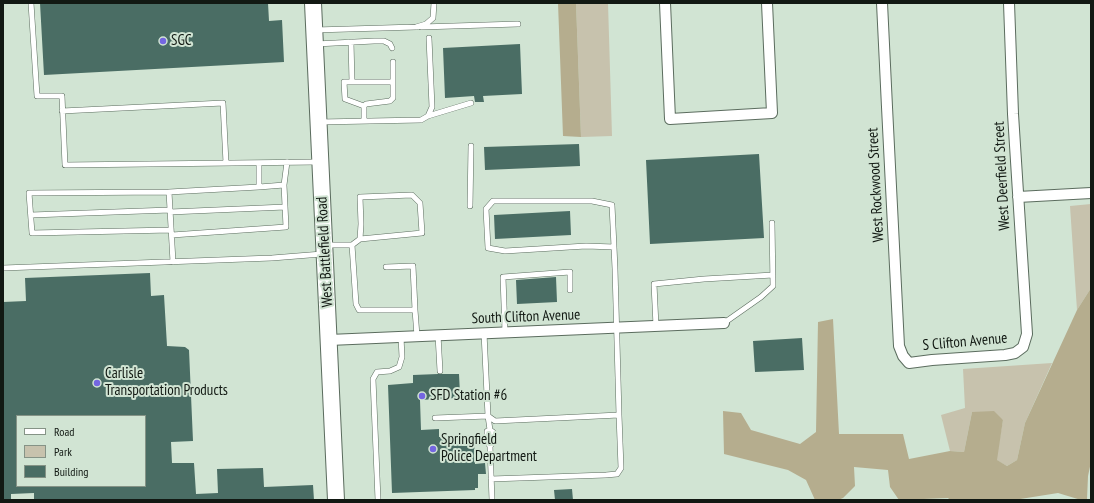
<!DOCTYPE html>
<html>
<head>
<meta charset="utf-8">
<style>
	body { margin:0 }
	#map { position:relative; width:1094px; height:503px; overflow:hidden; background:#d1e4d3; font-family:"PT Sans Narrow",sans-serif }
	canvas { display:block }
	.frame { position:absolute; inset:0; border:4px solid #121913; pointer-events:none }
	.legend { position:absolute; left:16px; top:415px; width:130px; height:72px; box-sizing:border-box; background:#d1e4d3; border:1px solid #859386; margin:0; padding:5px 7px; list-style:none; font-size:12px; color:#121913 }
	.legend li { display:flex; align-items:center; gap:8px; height:20px }
	.legend b { width:20px; border:1px solid #859386 }
</style>
</head>
<body>
<div id="map">
<canvas width="1094" height="503"></canvas>
<div class="frame"></div>
<ul class="legend">
<li><b style="height:5px;background:#fff"></b>Road</li>
<li><b style="height:11px;background:#c7c2ad"></b>Park</li>
<li><b style="height:11px;background:#4a6d64"></b>Building</li>
</ul>
</div>
<script>
const ctx = document.querySelector('canvas').getContext('2d');
ctx.lineJoin = 'round';
function fillPath(path, color) { ctx.fillStyle = color; ctx.fill(path, 'evenodd'); }
const poly = rows => new Path2D(rows.map(r => 'M' + r).join(''));
function strokePath(path, color, width, dash) { ctx.strokeStyle = color; ctx.lineWidth = width; ctx.lineCap = dash ? 'butt' : 'round'; ctx.setLineDash(dash || []); ctx.stroke(path); }
function drawText(font, color, halo, rows, align = 'center') {
  ctx.font = font + ' "PT Sans Narrow",sans-serif'; ctx.lineWidth = 4; ctx.setLineDash([]); ctx.textBaseline = 'middle'; ctx.strokeStyle = halo; ctx.fillStyle = color; for (const [text, x, y, turn = 0] of rows) {
    ctx.save(); ctx.translate(x, y); ctx.rotate((+turn || 0) * Math.PI / 180); ctx.textAlign = isNaN(turn) ? turn : align; if (halo) ctx.strokeText(text, 0, 0); ctx.fillText(text, 0, 0); ctx.restore();
  }
}
fillPath(poly([
	[576,3,608,3,612,136,581,137],
	[1091,204,1091,288,1077,310,1070,206],
	[1052,363,1025,423,1017,460,1007,466,996,460,1003,420,972,412,964,452,950,451,941,415,965,408,963,369]
]), '#c7c2ad');
fillPath(poly([
	[558,3,576,3,581,137,563,136],
	[1091,288,1091,462,1088,476,1087,500,1081,500,1058,493,1014,500,950,500,948,498,899,500,890,487,888,470,854,467,855,486,843,498,838,500,815,500,806,480,788,470,724,454,723,411,741,413,751,430,800,444,816,432,818,322,833,319,839,434,903,434,909,459,950,451,964,452,972,412,994,411,1003,420,997,460,1007,466,1017,460,1025,423,1077,310]
]), '#b5ad8e');
fillPath(poly([
	[40,3,268,3,269,21,282,20,284,62,44,75],
	[520,44,522,94,483,96,484,102,475,102,474,96,445,98,443,48],
	[579,144,580,166,485,170,484,147],
	[759,154,764,238,650,244,646,160],
	[570,211,571,235,495,239,494,215],
	[150,273,151,296,164,295,167,346,185,347,189,350,193,441,171,442,172,463,194,463,196,494,218,493,217,469,263,468,264,487,313,485,314,500,34,500,34,493,11,494,11,500,3,500,3,302,26,301,25,278],
	[17,416,145,416,145,486,17,486],
	[556,277,557,302,517,304,516,280],
	[802,338,804,370,755,372,753,341],
	[438,374,459,374,460,394,456,394,456,398,420,400,421,430,439,429,439,437,474,435,475,464,485,463,486,474,478,474,478,488,475,488,475,490,392,493,388,385,413,383,413,375],
	[572,489,573,500,555,500,554,490]
]), '#4a6d64');
const service = poly([
	[31,3,37,96,62,96,65,165,317,162],
	[421,27,518,24],
	[315,30,416,27,426,24,433,18,434,3],
	[351,42,352,82],
	[316,44,374,41,384,41,390,44,392,48],
	[364,106,345,99,344,82,393,82],
	[62,111,223,103,226,163],
	[428,116,471,103],
	[364,121,364,106,366,104,390,101,393,98,393,62],
	[320,122,421,120,428,116,432,107,429,38],
	[284,185,287,162],
	[169,192,29,193,32,233,171,230],
	[470,206,471,146],
	[170,212,285,207],
	[31,215,170,210],
	[172,235,286,227,284,185,259,187],
	[326,245,352,245,356,304,359,310,415,310,417,336],
	[352,245,360,239,361,224,360,197,412,195,420,203,422,233,360,239],
	[173,262,169,192,259,187,259,163],
	[386,267,413,266,415,310],
	[3,268,272,258,322,254],
	[724,323,761,297,773,286,772,223],
	[656,326,654,284,704,279,773,275],
	[505,332,503,277,570,272,570,290],
	[438,335,440,371],
	[488,416,495,421,619,415,615,269,614,247,612,205,592,201,493,201,486,209,488,248,505,251,586,246,614,247],
	[488,416,490,430,493,432,494,442,490,446,488,443,487,438,487,431,490,430],
	[435,418,488,416,484,333],
	[490,446,492,500],
	[491,479,606,475,617,474,621,468,619,415],
	[378,500,373,379,377,372,390,371,399,367,402,357,401,337]
]);
const minor = poly([
	[665,3,670,119,772,113,767,3],
	[882,3,887,107,899,346,903,356,909,363,932,360,1005,355,1015,353,1023,347,1027,334,1013,114,1009,3],
	[1018,197,1091,193],
	[329,340,724,323]
]);
const primary = poly([
	[313,3,336,500]
]);
strokePath(service, '#5b6c5e', 6);
strokePath(minor, '#5b6c5e', 12);
strokePath(primary, '#5b6c5e', 18);
strokePath(service, '#fff', 5);
strokePath(minor, '#fff', 10);
strokePath(primary, '#fff', 16);
for (const [x, y, r, color] of [
	[163,41,4,"#7466e1"],
	[97,383,4,"#7466e1"],
	[422,396,4,"#7466e1"],
	[433,449,4,"#7466e1"]
]) { const dot = new Path2D(); dot.arc(x, y, r, 0, 2 * Math.PI); ctx.fillStyle = color; ctx.fill(dot); strokePath(dot, '#d1e4d3', 1.5); }
drawText('15px', '#121913', '#d1e4d3', [
	["SGC",171,41],
	["Carlisle",105,374],
	["Transportation Products",105,391],
	["SFD Station #6",430,396],
	["Springfield",441,440],
	["Police Department",441,457]
], 'left');
drawText('15px', '#121913', '#d1e4d3', [
	["West Deerfield Street",1002,176,-93],
	["West Rockwood Street",876,185,-93],
	["West Battlefield Road",325,252,-93],
	["South Clifton Avenue",526,317,-2],
	["S Clifton Avenue",965,342,-5]
]);
</script>
</body>
</html>
